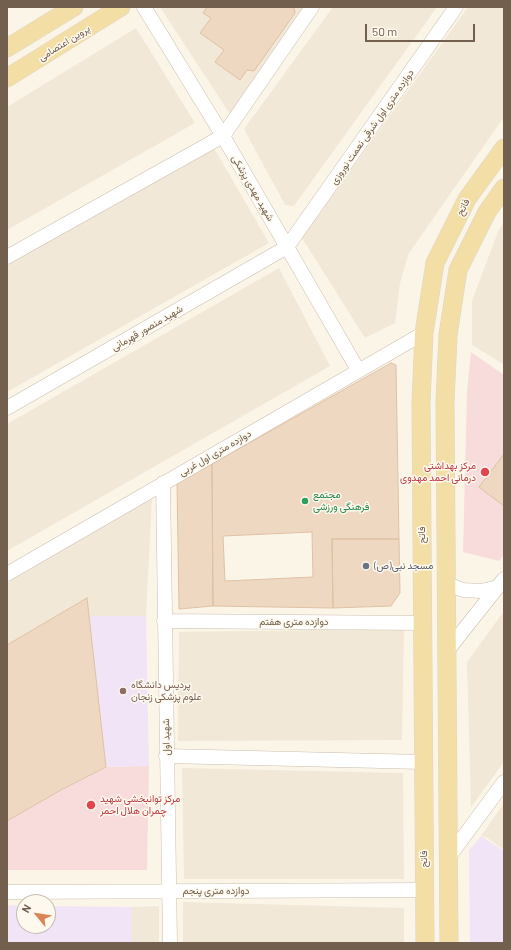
<!DOCTYPE html>
<html>
<head>
<meta charset="utf-8">
<style>
	body { margin:0 }
	#map { position:relative; width:511px; height:950px; overflow:hidden; background:#fbf5e8; font-family:Barlow,sans-serif }
	canvas { display:block }
	.frame { position:absolute; inset:0; border:8px solid #725f4e; pointer-events:none }
	.north { position:absolute; left:16px; top:894px; width:40px; height:40px; box-sizing:border-box; background:#fef9ee; border:1px solid #c6bbae; border-radius:50%; rotate:300deg; font-size:11px; font-weight:700; line-height:16px; text-align:center; color:#725f4e }
	.north::after { content:''; display:block; margin:auto; width:14px; height:18px; background:#da8458; clip-path:polygon(50% 0,100% 100%,50% 72%,0 100%) }
	.scale { position:absolute; left:365px; top:24px; width:110px; height:18px; box-sizing:border-box; border:2px solid #725f4e; border-top:0; padding-left:5px; font-size:12px; line-height:14px; white-space:nowrap; color:#725f4e; -webkit-text-stroke:3px #fef9ee; paint-order:stroke }
</style>
</head>
<body>
<div id="map">
<canvas width="511" height="950"></canvas>
<div class="frame"></div>
<div class="north">N</div>
<div class="scale">50 m</div>
</div>
<script>
const ctx = document.querySelector('canvas').getContext('2d');
ctx.lineJoin = 'round';
function fillPath(path, color) { ctx.fillStyle = color; ctx.fill(path, 'evenodd'); }
const poly = rows => new Path2D(rows.map(r => 'M' + r).join(''));
function strokePath(path, color, width, dash) { ctx.strokeStyle = color; ctx.lineWidth = width; ctx.lineCap = dash ? 'butt' : 'round'; ctx.setLineDash(dash || []); ctx.stroke(path); }
function drawText(font, color, halo, rows, align = 'center') {
  ctx.font = font + ' Barlow,Vazirmatn,sans-serif'; ctx.lineWidth = 3; ctx.setLineDash([]); ctx.textBaseline = 'middle'; ctx.strokeStyle = halo; ctx.fillStyle = color; for (const [text, x, y, turn = 0] of rows) {
    ctx.save(); ctx.translate(x, y); ctx.rotate((+turn || 0) * Math.PI / 180); ctx.textAlign = isNaN(turn) ? turn : align; if (halo) ctx.strokeText(text, 0, 0); ctx.fillText(text, 0, 0); ctx.restore();
  }
}
fillPath(poly([
	[160,7,306,7,230,114],
	[333,7,437,7,294,206,285,205,244,129],
	[468,7,504,7,504,117,409,253,400,283,395,323,365,338,302,238],
	[136,28,195,123,7,230,7,107],
	[211,143,269,243,7,392,7,263],
	[504,222,504,363,503,364,472,345,472,301,499,229],
	[279,268,330,366,7,551,7,424],
	[152,497,146,616,89,616,87,598,7,645,7,583],
	[504,611,504,762,471,807,467,662],
	[404,629,402,740,178,741,179,632],
	[182,768,403,773,404,879,184,879],
	[504,803,504,850,486,837,481,836],
	[183,902,404,908,404,943,183,943],
	[159,906,159,943,132,943,132,907]
]), '#f2e8d7');
fillPath(poly([
	[89,616,146,616,149,766,106,767],
	[481,836,504,851,504,943,470,943,469,850],
	[7,905,24,906,24,926,48,926,48,906,132,907,132,943,7,943]
]), '#f2e4f7');
fillPath(poly([
	[471,352,504,375,504,555,499,561,463,552,467,392],
	[149,766,147,870,7,870,7,821,61,790,106,767]
]), '#f8dcdc');
const building = poly([
	[207,7,294,7,295,13,254,71,247,70,240,80,215,62,224,50,200,33,211,18,203,13,207,7],
	[391,363,396,365,399,539,332,539,333,608,213,606,212,464,391,363],
	[504,454,504,506,479,487,504,454],
	[212,464,213,606,179,609,177,483,212,464],
	[312,532,313,577,225,581,223,536,312,532],
	[332,539,399,539,400,593,391,606,333,608,332,539],
	[87,598,106,767,61,790,7,821,7,645,87,598]
]);
fillPath(building, '#eed8c2');
strokePath(building, '#dfc1a3', 1);
const minor = poly([
	[144,7,223,136,358,370],
	[7,257,223,136,312,7],
	[7,408,287,247,456,7],
	[163,483,170,943],
	[7,574,424,333],
	[447,584,463,590,481,591,498,587],
	[164,621,423,623],
	[447,651,504,579],
	[166,756,424,762],
	[448,858,504,782],
	[7,892,424,890]
]);
const major = poly([
	[7,48,74,7],
	[7,78,121,7],
	[425,943,421,402,424,333,435,263,467,199,504,148],
	[449,943,445,402,448,335,458,270,487,212,504,188]
]);
strokePath(minor, '#ccbeaf', 15);
strokePath(major, '#dad5d1', 19);
strokePath(minor, '#fff', 14);
strokePath(major, '#f3dfa6', 18);
for (const [x, y, r, color] of [
	[485,472,5,"#e0444e"],
	[305,501,4,"#2e9e5b"],
	[366,566,4,"#6b7280"],
	[123,691,4,"#8d6e63"],
	[91,805,5,"#e0444e"]
]) { const dot = new Path2D(); dot.arc(x, y, r, 0, 2 * Math.PI); ctx.fillStyle = color; ctx.fill(dot); strokePath(dot, '#fef9ee', 1.5); }
drawText('10px', '#725f4e', '#fef9ee', [
	["پروین اعتصامی",64,43,-32],
	["دوازده متری اول شرقی نعمت نوروزی",372,127,-55],
	["شهید مهدی پزشکی",253,188,60],
	["فاتح",463,207,-62],
	["شهید منصور قهرمانی",147,328,-30],
	["دوازده متری اول غربی",215,453,-30],
	["فاتح",422,535,-90],
	["دوازده متری هفتم",294,622],
	["شهید اول",166,737,-91],
	["فاتح",424,859,-90],
	["دوازده متری پنجم",216,891]
]);
drawText('10px', '#be3a42', '#fef9ee', [
	["مرکز بهداشتی",476,466],
	["درمانی احمد مهدوی",476,478],
	["مرکز توانبخشی شهید",100,799,"left"],
	["چمران هلال احمر",100,811,"left"]
], 'right');
drawText('10px', '#27864d', '#fef9ee', [
	["مجتمع",313,495],
	["فرهنگی ورزشی",313,507]
], 'left');
drawText('10px', '#5b616d', '#fef9ee', [
	["مسجد نبی(ص)",374,566]
], 'left');
drawText('10px', '#785e54', '#fef9ee', [
	["پردیس دانشگاه",131,685],
	["علوم پزشکى زنجان",131,697]
], 'left');
</script>
</body>
</html>
